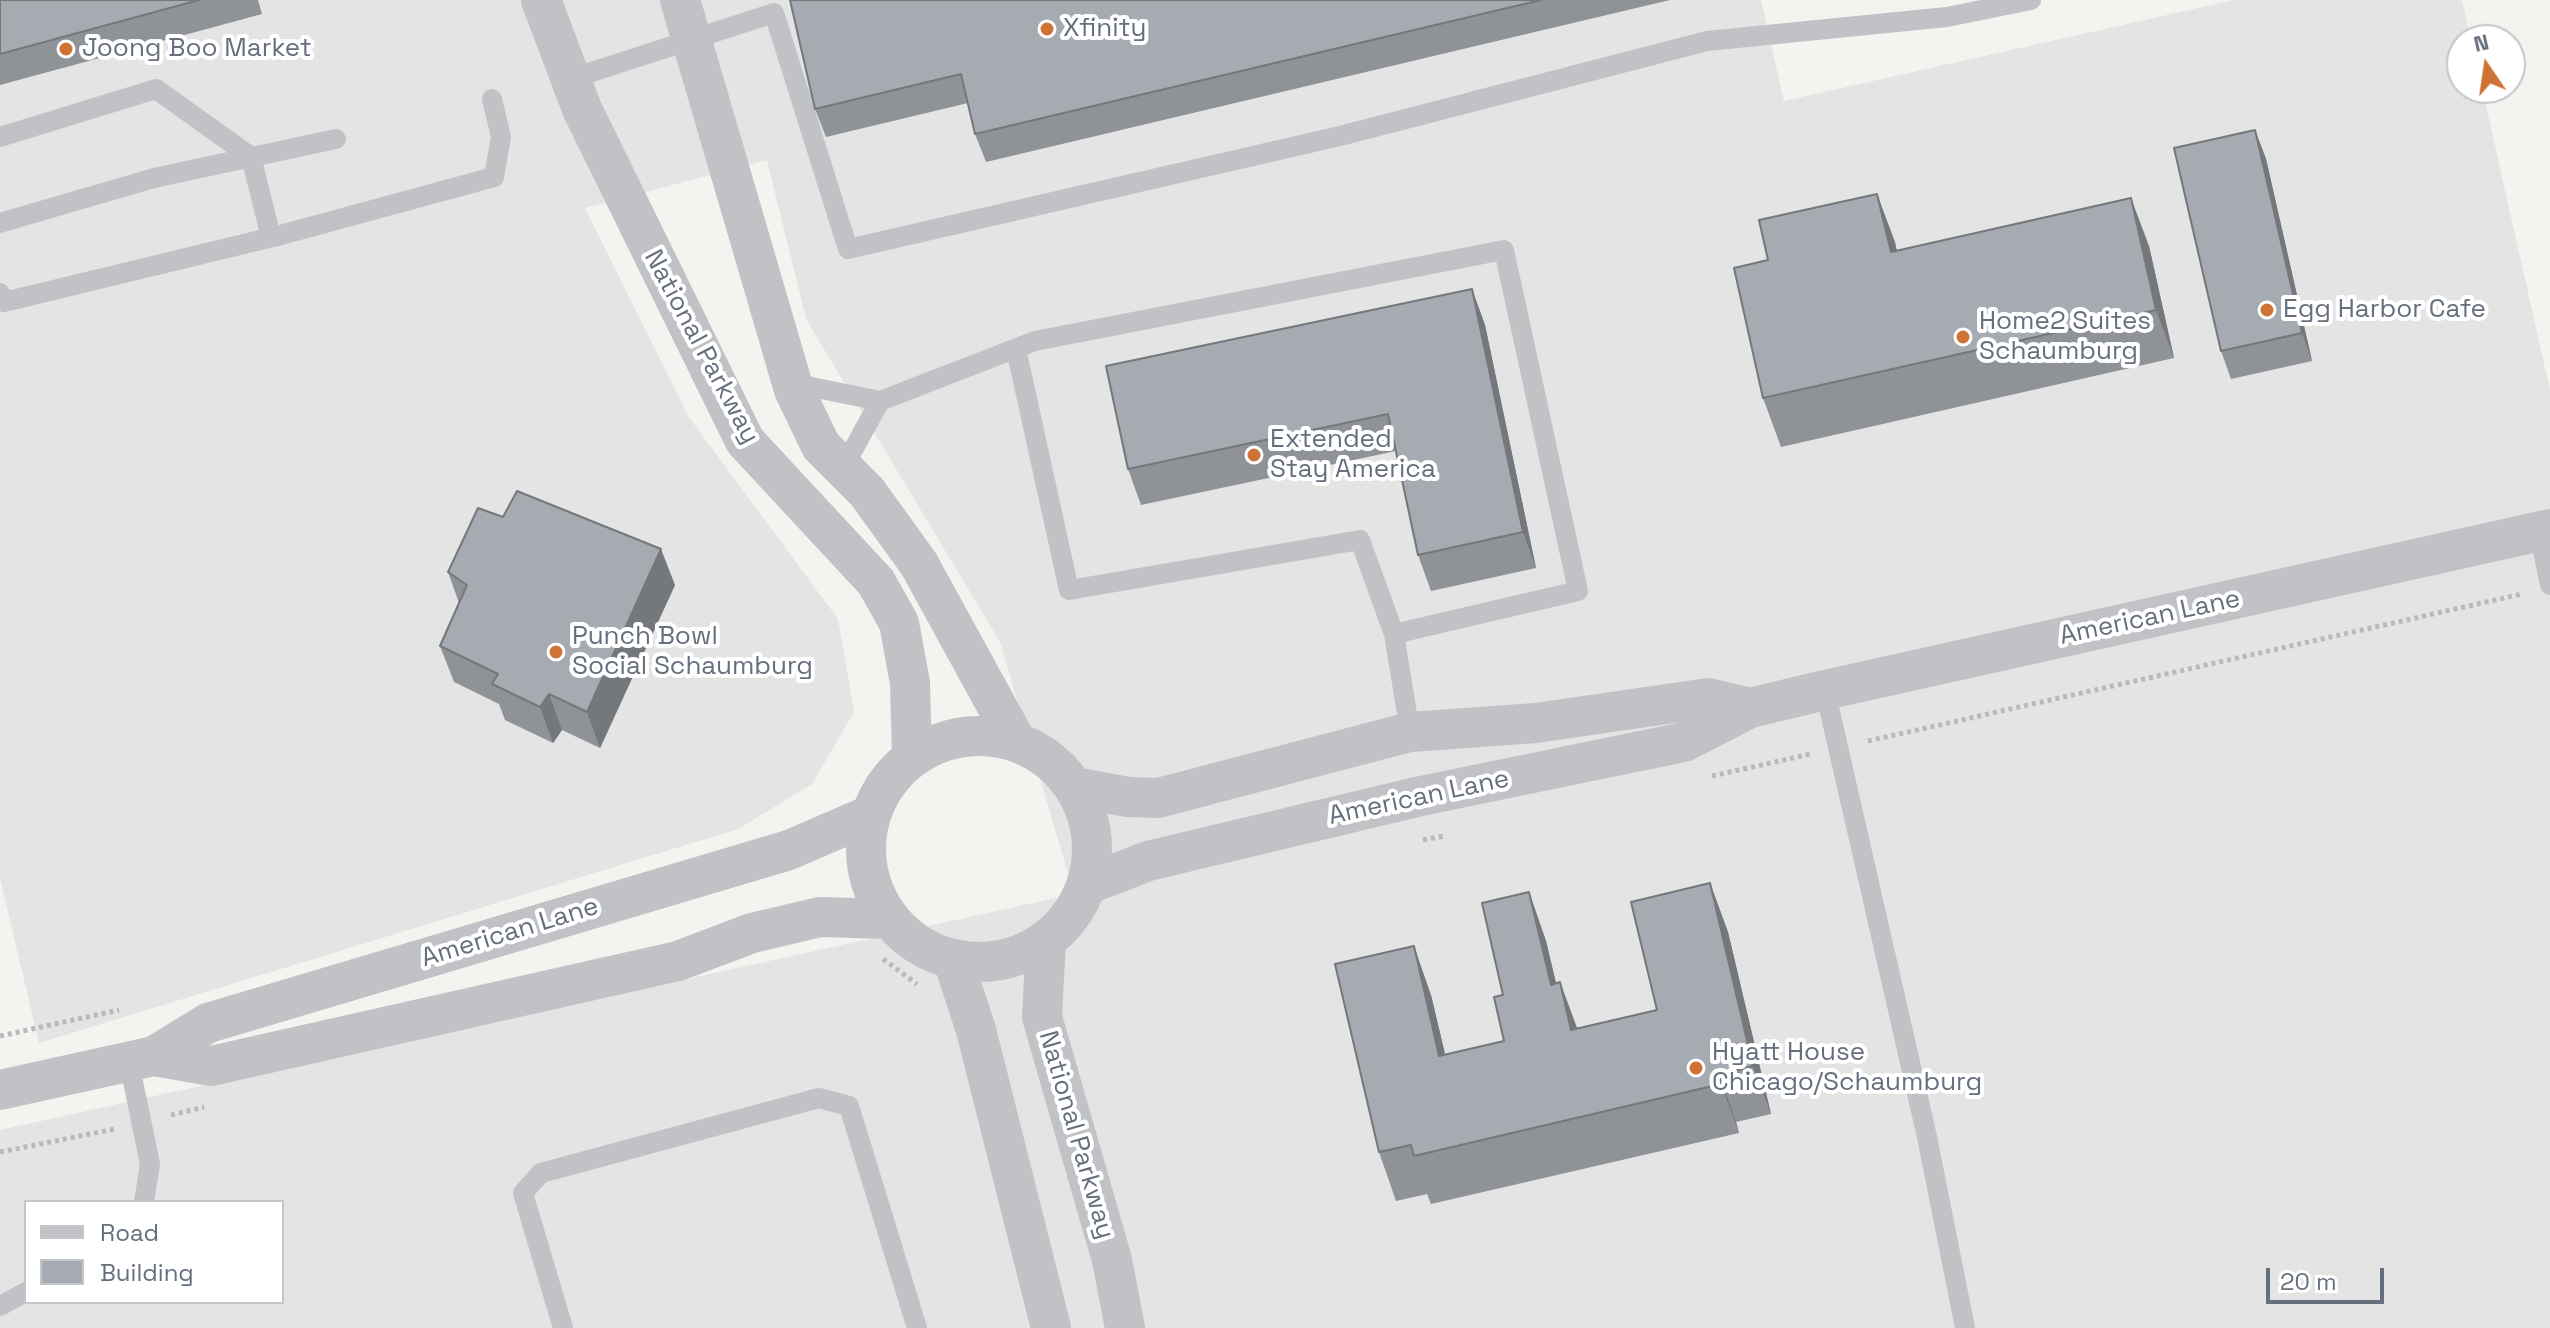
<!DOCTYPE html>
<html>
<head>
<meta charset="utf-8">
<style>
	body { margin:0 }
	#map { position:relative; width:2550px; height:1328px; overflow:hidden; background:#f3f3f0; font-family:"Space Grotesk",sans-serif }
	canvas { display:block }
	.legend { position:absolute; left:24px; top:1200px; width:260px; height:104px; box-sizing:border-box; background:#fff; border:2px solid #c2c5cb; margin:0; padding:10px 14px; list-style:none; font-size:24px; color:#666f7d }
	.legend li { display:flex; align-items:center; gap:16px; height:40px }
	.legend b { width:40px; border:2px solid #c2c5cb }
	.north { position:absolute; left:2446px; top:24px; width:80px; height:80px; box-sizing:border-box; background:#fff; border:2px solid #c2c5cb; border-radius:50%; rotate:347deg; font-size:22px; font-weight:700; line-height:32px; text-align:center; color:#666f7d }
	.north::after { content:''; display:block; margin:auto; width:28px; height:36px; background:#ce7335; clip-path:polygon(50% 0,100% 100%,50% 72%,0 100%) }
	.scale { position:absolute; left:2266px; top:1268px; width:118px; height:36px; box-sizing:border-box; border:4px solid #666f7d; border-top:0; padding-left:10px; font-size:24px; line-height:28px; white-space:nowrap; color:#666f7d; -webkit-text-stroke:6px #fff; paint-order:stroke }
</style>
</head>
<body>
<div id="map">
<canvas width="2550" height="1328"></canvas>
<ul class="legend">
<li><b style="height:10px;background:#c0c2c5"></b>Road</li>
<li><b style="height:22px;background:#a6abb1"></b>Building</li>
</ul>
<div class="north">N</div>
<div class="scale">20 m</div>
</div>
<script>
const ctx = document.querySelector('canvas').getContext('2d');
ctx.lineJoin = 'round';
function fillPath(path, color) { ctx.fillStyle = color; ctx.fill(path, 'evenodd'); }
const poly = rows => new Path2D(rows.map(r => 'M' + r).join(''));
function strokePath(path, color, width, dash) { ctx.strokeStyle = color; ctx.lineWidth = width; ctx.lineCap = dash ? 'butt' : 'round'; ctx.setLineDash(dash || []); ctx.stroke(path); }
function drawText(font, color, halo, rows, align = 'center') {
  ctx.font = font + ' "Space Grotesk",sans-serif'; ctx.lineWidth = 8; ctx.setLineDash([]); ctx.textBaseline = 'middle'; ctx.strokeStyle = halo; ctx.fillStyle = color; for (const [text, x, y, turn = 0] of rows) {
    ctx.save(); ctx.translate(x, y); ctx.rotate((+turn || 0) * Math.PI / 180); ctx.textAlign = isNaN(turn) ? turn : align; if (halo) ctx.strokeText(text, 0, 0); ctx.fillText(text, 0, 0); ctx.restore();
  }
}
fillPath(poly([
	[0,0,1761,0,1784,101,2234,0,2462,0,2471,40,2462,40,2462,88,2482,88,2550,390,2550,1328,0,1328,0,1130,1074,894,1000,642,806,319,767,160,585,208,688,416,838,619,854,712,812,784,738,829,39,1043,0,878],
	[26,1202,282,1202,282,1302,26,1302]
]), '#e3e4e3');
strokePath(poly([
	[1868,741,2522,594],
	[1712,776,1811,754],
	[1423,840,1444,836],
	[883,959,917,984],
	[0,1036,119,1010],
	[171,1115,204,1107],
	[0,1152,115,1129]
]), '#b7b9bb', 5, [4, 4]);
strokePath(poly([
	[570,79,774,13,848,249,1340,136,1707,41,1947,17,2031,0],
	[0,137,156,89,251,157,271,237],
	[0,223,154,178,336,139],
	[0,293,4,302,277,236,494,177,501,137,492,99],
	[1016,349,1069,590,1360,540,1394,634],
	[792,383,880,401,1035,341,1504,250,1578,591,1394,634,1410,732],
	[843,468,880,401],
	[2539,531,2550,585],
	[1825,690,1927,1137,1965,1328],
	[129,1062,150,1164,144,1202],
	[0,1306,26,1292],
	[563,1328,523,1193,541,1173,819,1098,849,1106,917,1328]
]), '#c0c2c5', 20);
strokePath(poly([
	[541,0,582,109,745,441,876,582,899,623,910,683,912,757],
	[680,0,794,390,821,446,867,492,919,564,1016,741],
	'866 849a113 113 0 1 1 226 0a113 113 0 1 1-226 0Z',
	[1074,787,1128,797,1158,798,1410,732,1536,723,1708,698,1750,708],
	[1086,885,1148,861,1421,796,1684,742,1750,708,1825,690,2550,529],
	[1046,940,1042,1017,1112,1260,1125,1328],
	[953,960,976,1030,1051,1328],
	[154,1056,211,1066,678,961,752,933,820,917,889,919],
	[0,1090,154,1056,208,1023,789,850,870,815]
]), '#c0c2c5', 40);
fillPath(poly([
	[0,0,258,0,262,14,0,85],
	[790,0,1670,0,986,162,975,134,968,103,826,137,815,109],
	[2255,130,2266,159,2312,361,2231,379,2221,351],
	[1877,194,1897,251,2149,246,2174,358,1781,447,1763,398],
	[1472,289,1485,325,1536,568,1431,591,1418,555,1396,451,1141,505,1128,469],
	[448,572,675,585,600,748,562,730,553,743,505,720,499,704,454,682,440,646,459,603],
	[1710,883,1728,932,1771,1114,1736,1122,1739,1133,1431,1204,1427,1194,1396,1201,1379,1152,1431,995,1445,1055,1504,1041,1503,995,1529,892,1546,941,1556,983,1560,982,1577,1028,1657,1010]
]), '#8f9398');
fillPath(poly([
	[2255,130,2266,159,2312,361,2302,333],
	[1877,194,1895,242,1908,301,1891,252],
	[2131,198,2149,246,2174,358,2156,310],
	[1472,289,1485,325,1536,568,1523,532],
	[661,549,675,585,600,748,587,712],
	[549,694,562,730,553,743,540,707],
	[1710,883,1728,932,1771,1114,1753,1066],
	[1529,892,1546,941,1568,1034,1551,985],
	[1414,946,1431,995,1457,1104,1439,1056],
	[1560,982,1578,1031,1571,1030],
	[1719,1074,1736,1122,1739,1133,1721,1084]
]), '#74787c');
const building = poly([
	[0,0,199,0,0,54,0,0],
	[790,0,1541,0,975,134,961,74,815,109,790,0],
	[2255,130,2302,333,2221,351,2174,148,2255,130],
	[1877,194,1891,252,2131,198,2156,310,1763,398,1734,268,1768,260,1759,220,1877,194],
	[1472,289,1523,532,1418,555,1388,414,1128,469,1106,366,1472,289],
	[517,491,661,549,587,712,549,694,540,707,492,684,498,674,440,646,467,585,448,572,478,508,503,517,517,491],
	[1710,883,1753,1066,1719,1074,1721,1084,1414,1156,1411,1145,1379,1152,1335,964,1414,946,1439,1056,1504,1041,1494,997,1503,995,1482,903,1529,892,1551,985,1560,982,1571,1030,1657,1010,1631,902,1710,883]
]);
fillPath(building, '#a6abb1');
strokePath(building, '#74787c', 2);
for (const [x, y, r, color] of [
	[1047,29,8,"#ce7335"],
	[66,49,8,"#ce7335"],
	[2267,310,8,"#ce7335"],
	[1963,337,8,"#ce7335"],
	[1254,455,8,"#ce7335"],
	[556,652,8,"#ce7335"],
	[1696,1068,8,"#ce7335"]
]) { const dot = new Path2D(); dot.arc(x, y, r, 0, 2 * Math.PI); ctx.fillStyle = color; ctx.fill(dot); strokePath(dot, '#fff', 3); }
drawText('26px', '#666f7d', '#fff', [
	["Xfinity",1063,29],
	["Joong Boo Market",82,49],
	["Egg Harbor Cafe",2283,310],
	["Home2 Suites",1979,322],
	["Schaumburg",1979,352],
	["Extended",1270,440],
	["Stay America",1270,470],
	["Punch Bowl",572,637],
	["Social Schaumburg",572,667],
	["Hyatt House",1712,1053],
	["Chicago/Schaumburg",1712,1083]
], 'left');
drawText('26px', '#666f7d', '#fff', [
	["National Parkway",701,347,62],
	["American Lane",2150,618,-12],
	["American Lane",1419,798,-12],
	["American Lane",510,933,-17],
	["National Parkway",1076,1135,74]
]);
</script>
</body>
</html>
